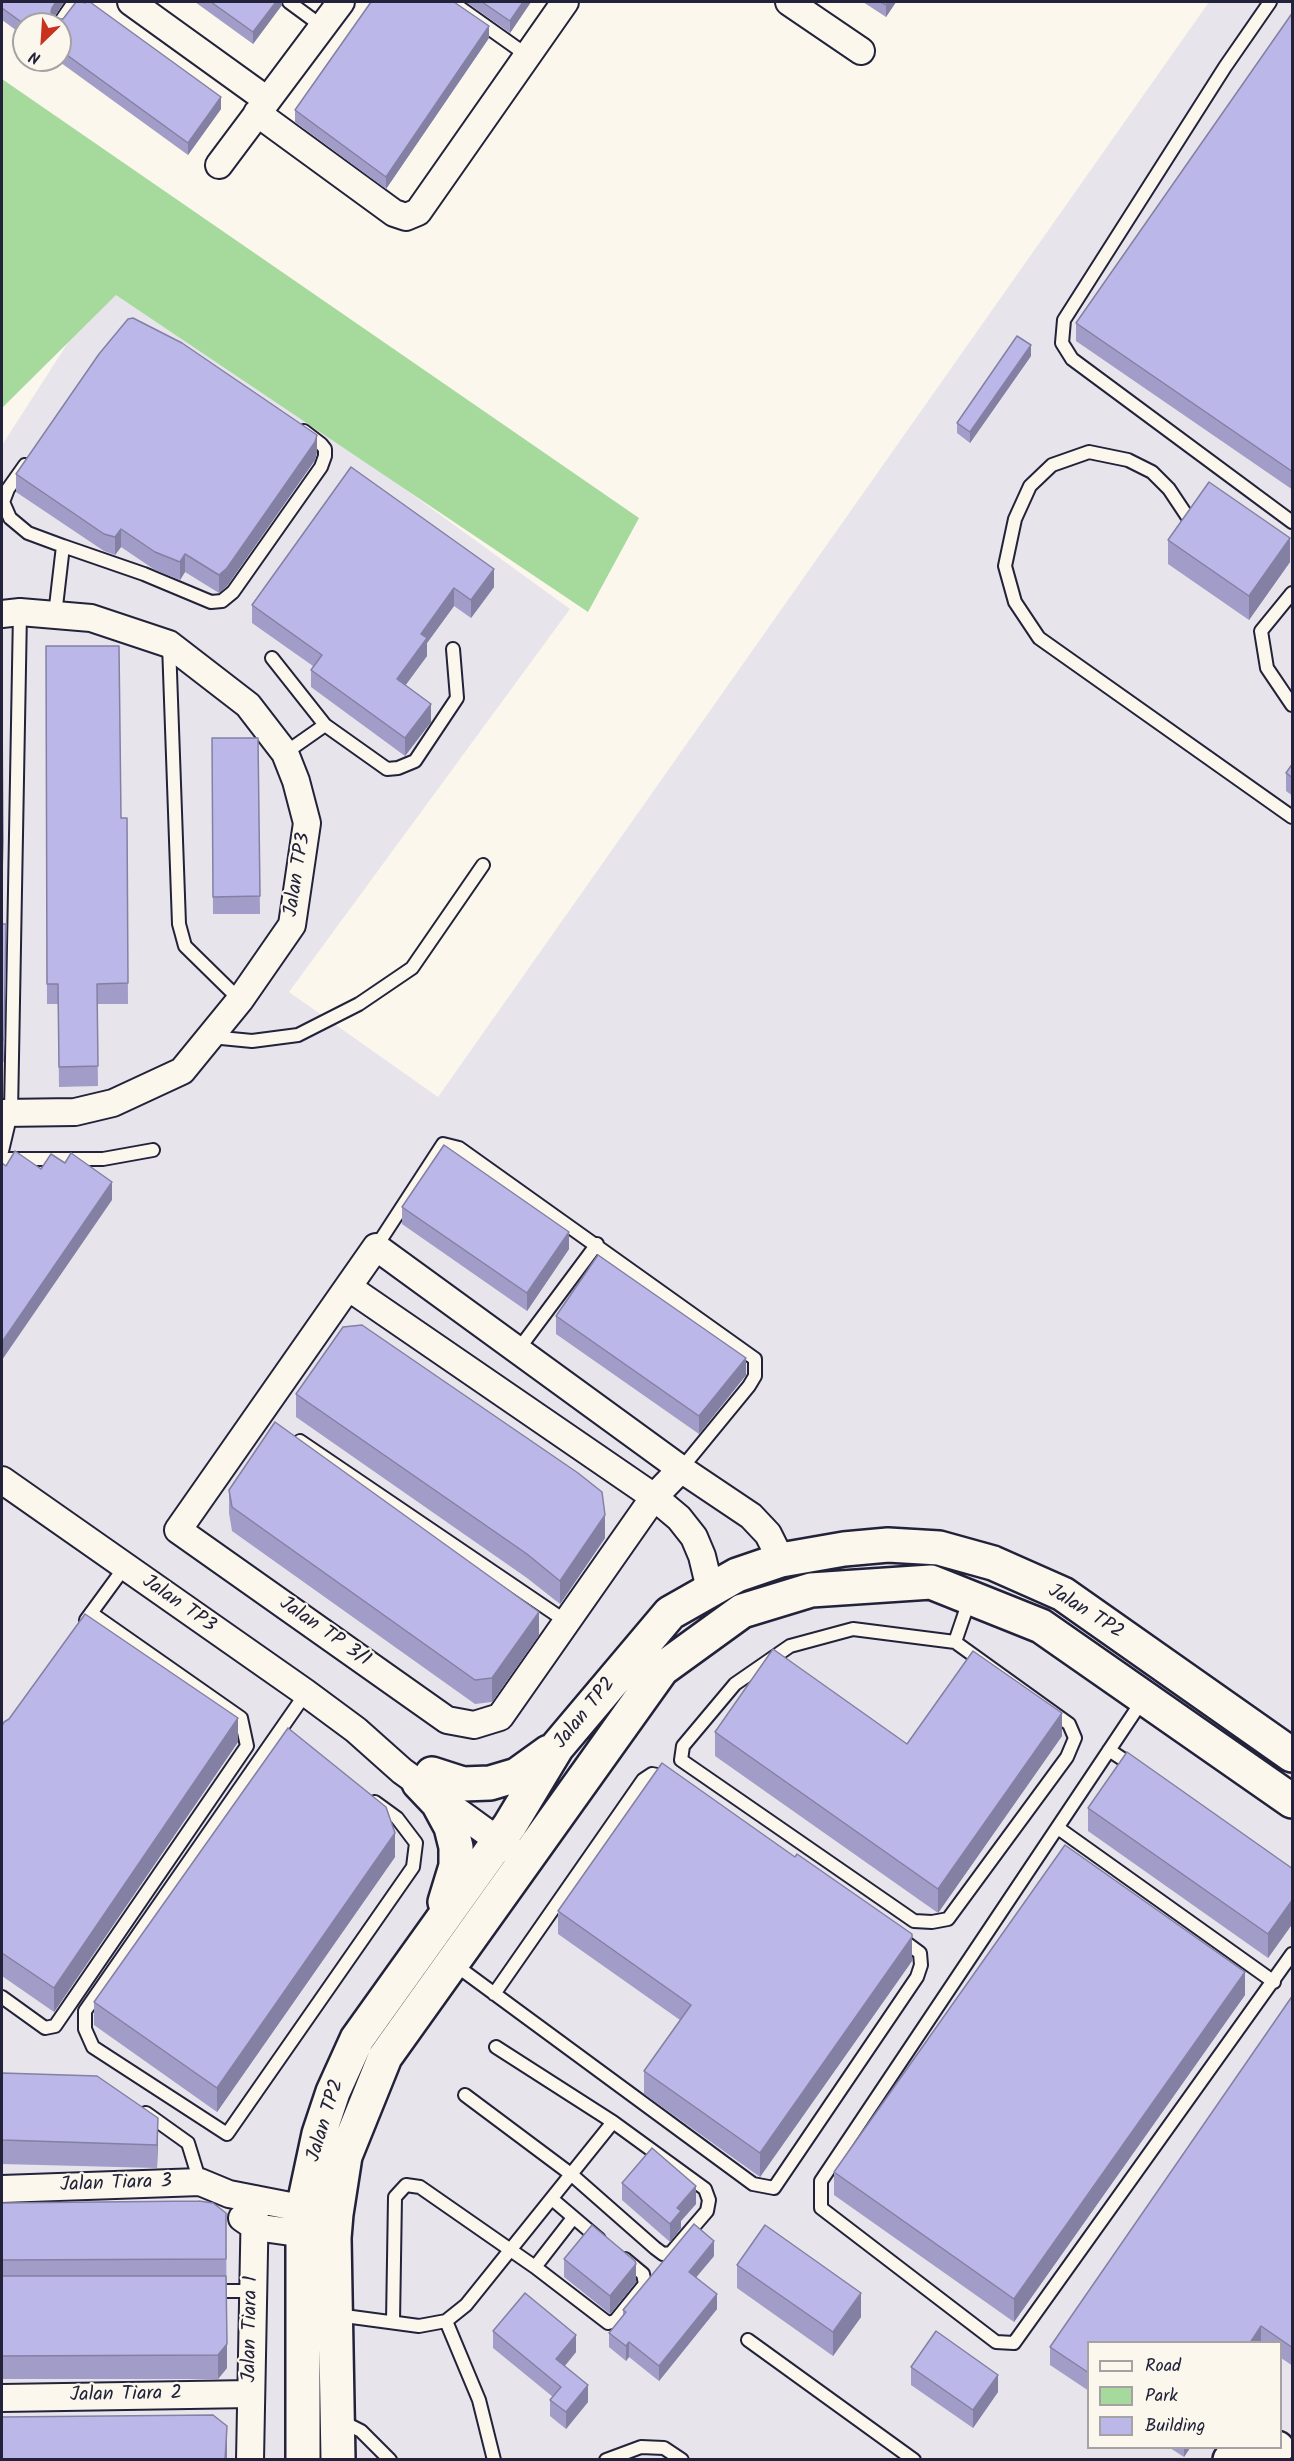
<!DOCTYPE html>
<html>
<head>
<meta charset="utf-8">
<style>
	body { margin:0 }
	#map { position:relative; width:1294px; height:2461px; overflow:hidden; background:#fbf7ec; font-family:Kalam,sans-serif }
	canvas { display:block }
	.frame { position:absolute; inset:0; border:3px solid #22223b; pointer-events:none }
	.legend { position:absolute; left:1087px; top:2341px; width:195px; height:108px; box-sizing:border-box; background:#fbf7ec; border:2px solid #a4a2a5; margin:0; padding:8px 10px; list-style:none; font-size:18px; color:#22223b }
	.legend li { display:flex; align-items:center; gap:12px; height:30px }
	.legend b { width:30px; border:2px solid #a4a2a5 }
	.north { position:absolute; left:12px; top:12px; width:60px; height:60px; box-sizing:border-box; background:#fbf7ec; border:2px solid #a4a2a5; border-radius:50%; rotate:205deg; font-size:16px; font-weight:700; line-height:24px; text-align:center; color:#22223b }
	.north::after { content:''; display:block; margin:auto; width:21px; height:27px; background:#c8321e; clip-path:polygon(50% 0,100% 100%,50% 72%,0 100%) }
</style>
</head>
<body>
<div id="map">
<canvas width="1294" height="2461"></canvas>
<div class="frame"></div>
<ul class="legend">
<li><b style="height:8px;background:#fbf7ec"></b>Road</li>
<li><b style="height:16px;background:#a6da9d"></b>Park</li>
<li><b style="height:16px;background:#bbb7e9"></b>Building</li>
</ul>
<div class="north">N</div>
</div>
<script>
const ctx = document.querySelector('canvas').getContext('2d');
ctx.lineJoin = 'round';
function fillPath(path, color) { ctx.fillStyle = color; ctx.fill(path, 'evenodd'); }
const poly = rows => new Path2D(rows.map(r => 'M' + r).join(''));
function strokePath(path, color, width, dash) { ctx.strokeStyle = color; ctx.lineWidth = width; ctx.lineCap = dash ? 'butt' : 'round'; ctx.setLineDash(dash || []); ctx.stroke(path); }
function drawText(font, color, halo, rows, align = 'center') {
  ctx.font = font + ' Kalam,sans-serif'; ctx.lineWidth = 4.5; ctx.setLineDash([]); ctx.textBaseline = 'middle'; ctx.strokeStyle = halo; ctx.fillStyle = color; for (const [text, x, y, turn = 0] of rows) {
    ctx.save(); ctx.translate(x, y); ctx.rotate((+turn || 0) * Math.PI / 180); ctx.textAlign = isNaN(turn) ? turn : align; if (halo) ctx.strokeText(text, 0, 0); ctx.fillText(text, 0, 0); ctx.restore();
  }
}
fillPath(poly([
	[1209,2,1292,2,1292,2459,2,2459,2,445,111,276,570,609,289,992,438,1097],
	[1088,2342,1280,2342,1280,2448,1088,2448]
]), '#e8e4eb');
fillPath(poly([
	[2,79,639,518,588,612,116,295,2,408]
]), '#a6da9d');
const lane = poly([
	[289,2,323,27],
	[452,2,528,56],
	[1270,2,1225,67,1064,320,1062,343,1072,359,1292,522],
	[59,24,74,2],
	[25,465,8,489,3,502,10,518,28,533,63,546],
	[1187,516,1169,489,1152,472,1128,460,1089,452,1052,465,1030,486,1015,519,1005,566,1015,602,1039,638,1292,817],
	[1292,593,1261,631,1267,668,1292,705],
	[55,615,63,546,144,574,211,602,222,601,233,592,321,467,325,456,325,449,321,444,304,431],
	[169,644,179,924,185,946,240,1000],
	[272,658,325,725],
	[285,753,325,725,387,769,398,768,415,761,457,698,453,649],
	[211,1037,252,1041,298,1035,359,1004,412,968,483,865],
	[2,1151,11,1113,20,612],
	[2,1159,103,1159,153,1150],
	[376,1247,443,1144,459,1148,755,1359,755,1376,749,1386,681,1469],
	[518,1350,597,1244],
	[300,1441,567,1622],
	[86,1620,124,1568],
	[853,1629,955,1642,1069,1724,1075,1738,1067,1757,948,1919,932,1922,914,1921,681,1760,683,1746,735,1684,790,1646,853,1629],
	[955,1642,970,1598],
	[306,1693,85,2011,85,2029,93,2047,227,2134,413,1867,416,1843,397,1818,375,1802],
	[1144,1698,821,2181,821,2208,996,2342,1014,2343,1292,1954],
	[1109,1750,1136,1768],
	[1058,1828,1274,1982],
	[454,1964,753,2184,774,2188,917,1977,921,1965,920,1953,901,1939],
	[494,1994,643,1780,652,1774,667,1777],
	[2,1997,45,2028,55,2026,247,1746,241,1718,91,1613],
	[465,2095,572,2175,655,2248,663,2254,671,2253,707,2211,709,2200,705,2189,613,2122],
	[146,2113,188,2143,200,2182],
	[552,2199,599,2239],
	[535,2267,573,2218],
	[210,2291,253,2291],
	[337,2315,419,2326,446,2321,466,2305,613,2122,496,2047],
	[446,2321,479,2400,494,2460],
	[393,2322,395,2197,406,2185,420,2187,535,2267,608,2323,615,2321,645,2284,643,2274,625,2259],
	[748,2340,914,2460],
	[339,2420,361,2431,390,2460],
	[606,2460,641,2447,664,2448,682,2460]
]);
const street = poly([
	[131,2,267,100],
	[789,2,861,51],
	[257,113,394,213,406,217,418,212,565,2],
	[219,165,341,2],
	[2,614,20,612,91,618,169,644,248,705,285,753,296,781,307,823,292,925,240,1000,182,1071,113,1103,75,1112,2,1113],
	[348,1287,178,1530,447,1720,474,1725,500,1717,654,1497,681,1469],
	[2,1480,306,1693,356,1730,402,1771,514,1852],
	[710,1589,702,1556,694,1537,679,1518,654,1497,348,1287,376,1247,681,1469,751,1516,768,1534,781,1560],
	[2,2189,200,2182,229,2194,321,2212],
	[242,2218,255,2227,319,2236],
	[2,2398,251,2394],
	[250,2460,255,2199]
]);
const secondary = poly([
	[432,1774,463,1784,490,1783,517,1775,549,1752],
	[419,1783,438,1803,451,1827,456,1847,456,1866,445,1902],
	[303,2460,303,2209,319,2134,333,2092,357,2039,510,1825,557,1747,670,1613,737,1575,781,1560,844,1549,888,1545,939,1548,993,1563,1063,1594,1292,1755],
	[338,2460,334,2238,336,2214,345,2156,385,2057,662,1669,742,1611,811,1590,931,1582,1041,1626,1292,1801],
	[1230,2460,1277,2448]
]);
strokePath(lane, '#22223b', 16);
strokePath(street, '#22223b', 30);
strokePath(secondary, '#22223b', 38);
strokePath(lane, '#fbf7ec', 12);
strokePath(street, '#fbf7ec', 26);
strokePath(secondary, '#fbf7ec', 33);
fillPath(poly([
	[2,2,64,2,54,18,63,19,221,109,188,155,57,60,60,60,60,24,24,24,24,36,2,20],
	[195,2,282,2,282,5,253,44],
	[466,2,531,2,510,33],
	[863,2,896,2,886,17],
	[1293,12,1293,490,1076,341,1076,323],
	[489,38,386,189,295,122,295,110],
	[1031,356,970,443,957,433,957,423],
	[317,452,315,460,285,503,227,586,219,593,185,572,180,580,155,570,121,547,115,555,104,551,16,492,16,474],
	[351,467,494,587,471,618,454,606,427,643,427,656,405,685,431,722,405,756,311,687,311,670,313,666,252,623,252,605],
	[1168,540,1290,562,1249,620,1168,564],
	[46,646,121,818,127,818,128,1004,97,1004,98,1086,59,1087,58,1004,47,1004],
	[212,738,258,738,260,914,213,914],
	[1293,763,1293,796,1286,791,1286,773],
	[2,924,6,946,4,1062,2,1062],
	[402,1207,569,1249,527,1311,402,1224],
	[556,1316,746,1375,699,1434,556,1334],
	[296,1394,605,1538,560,1604,527,1578,296,1417],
	[229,1490,539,1635,492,1702,475,1704,232,1531,229,1513],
	[2,1726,238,1742,54,2012,2,1976],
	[715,1732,907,1744,1062,1736,938,1913,715,1756],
	[1088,1808,1293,1869,1293,1923,1268,1958,1088,1831],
	[395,1857,217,2112,94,2025,94,2002],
	[558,1911,912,1961,760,2177,644,2094,644,2071,680,2020,558,1934],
	[1245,1995,1014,2322,834,2195,834,2172],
	[1293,1995,1293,2366,1281,2358,1281,2343,1089,2343,1089,2391,1050,2365,1050,2347],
	[2,2073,158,2141,157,2168,2,2164],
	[622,2183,696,2204,681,2221,681,2228,670,2242,622,2200],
	[2,2203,226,2213,227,2368,218,2379,2,2379],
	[714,2256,696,2277,717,2309,659,2381,629,2357,626,2361,609,2347,609,2333,623,2316,623,2310],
	[564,2259,636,2282,610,2314,564,2277],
	[737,2265,861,2317,833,2356,737,2288],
	[493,2331,576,2352,565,2366,588,2402,566,2429,550,2416,550,2400,553,2397,493,2348],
	[911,2367,998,2392,973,2428,911,2385],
	[1170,2448,1190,2448,1184,2457]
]), '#a19dc8');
fillPath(poly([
	[56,2,64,2,52,20,51,12,52,8],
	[276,2,282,2,282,5,253,44,253,32],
	[523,2,531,2,510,33,510,21],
	[888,2,896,2,886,17,886,5],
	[489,26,489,38,386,189,386,177],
	[221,97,221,109,188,155,188,143],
	[1031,345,1031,356,970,443,970,432],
	[317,435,317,452,315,460,227,586,219,593,219,575],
	[121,529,121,547,115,555,115,537],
	[1290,538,1290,562,1249,620,1249,596],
	[185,554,185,572,180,580,180,562],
	[494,569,494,587,471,618,471,600],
	[454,588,454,606,427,643,427,656,397,697,397,679,421,634],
	[431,704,431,722,405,756,405,738],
	[3,842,3,863,2,896,2,875],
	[112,1182,112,1200,2,1360,2,1342],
	[569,1232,569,1249,527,1311,527,1293],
	[746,1358,746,1375,699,1434,699,1416],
	[605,1515,605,1538,560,1604,560,1581],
	[539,1612,539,1635,492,1702,492,1678],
	[1062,1713,1062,1736,938,1913,938,1889],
	[238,1718,238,1742,54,2012,54,1988],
	[395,1833,395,1857,217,2112,217,2088],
	[1293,1899,1293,1923,1268,1958,1268,1934],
	[912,1937,912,1961,760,2177,760,2153],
	[1245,1972,1245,1995,1014,2322,1014,2299],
	[158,2118,158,2141,157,2168,157,2145],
	[696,2186,696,2204,681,2221,681,2228,670,2242,670,2224,677,2208],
	[714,2241,714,2256,689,2286,689,2272],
	[636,2264,636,2282,610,2314,610,2296],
	[861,2293,861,2317,833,2356,833,2332],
	[717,2294,717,2309,659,2381,659,2366],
	[1261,2326,1261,2343,1250,2343],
	[576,2335,576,2352,556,2376,556,2359],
	[629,2342,629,2357,626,2361,626,2346],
	[227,2344,227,2368,218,2379,218,2355],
	[998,2375,998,2392,973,2428,973,2410],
	[588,2385,588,2402,566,2429,566,2412],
	[227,2426,227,2460,225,2460],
	[1184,2448,1190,2448,1184,2457]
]), '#8380a3');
const building = poly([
	[2,2,56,2,52,8,51,12,54,18,63,19,76,2,83,2,85,3,86,2,90,2,221,97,188,143,60,50,60,24,24,24,2,8,2,2],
	[211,2,276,2,253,32,211,2],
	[371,2,454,2,489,26,386,177,295,110,371,2],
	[482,2,523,2,510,21,482,2],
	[881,2,888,2,886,5,881,2],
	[1293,12,1293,472,1076,323,1293,12],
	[133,318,182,343,317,435,315,442,285,485,227,568,219,575,185,554,180,562,155,552,121,529,115,537,104,534,16,474,99,354,128,319,133,318],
	[1017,336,1031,345,970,432,957,423,1017,336],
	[351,467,494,569,471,600,454,588,421,634,427,638,397,679,431,704,405,738,311,670,322,655,252,605,351,467],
	[1209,482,1290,538,1249,596,1168,540,1209,482],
	[46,646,119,646,121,818,127,818,128,983,97,984,98,1066,59,1067,58,984,47,984,46,646],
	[2,709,3,842,2,875,2,709],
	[212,738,258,738,260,896,213,897,212,738],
	[1293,763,1293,778,1286,773,1293,763],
	[2,924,6,924,4,1040,2,1040,2,924],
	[444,1145,569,1232,527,1293,402,1207,444,1145],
	[15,1151,41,1169,51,1154,65,1163,71,1153,112,1182,2,1342,2,1163,6,1166,15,1151],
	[598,1255,746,1358,699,1416,556,1316,598,1255],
	[362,1325,578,1473,602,1492,605,1515,560,1581,527,1554,296,1394,343,1327,362,1325],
	[275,1422,539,1612,492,1678,475,1680,232,1507,229,1490,275,1422],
	[85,1614,238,1718,54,1988,2,1953,2,1726,4,1722,9,1719,85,1614],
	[773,1649,907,1744,973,1651,1062,1713,938,1889,715,1732,773,1649],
	[288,1728,386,1807,395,1833,217,2088,94,2002,288,1728],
	[1127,1752,1293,1869,1293,1899,1268,1934,1088,1808,1127,1752],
	[662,1763,795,1857,797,1854,912,1934,912,1937,760,2153,644,2071,691,2005,558,1911,662,1763],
	[1065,1845,1245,1972,1014,2299,834,2172,1065,1845],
	[1293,1995,1293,2348,1261,2326,1250,2343,1089,2343,1089,2373,1050,2347,1293,1995],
	[2,2073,97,2076,158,2118,157,2145,2,2140,2,2073],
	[652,2148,696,2186,677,2208,681,2211,670,2224,622,2183,652,2148],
	[199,2201,213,2203,226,2213,226,2259,2,2260,2,2203,199,2201],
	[694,2224,714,2241,689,2272,717,2294,659,2366,629,2342,626,2346,609,2333,626,2312,623,2310,694,2224],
	[592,2225,635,2261,636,2264,610,2296,564,2259,592,2225],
	[765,2225,861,2293,833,2332,737,2265,765,2225],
	[2,2276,226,2276,227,2344,218,2355,2,2356,2,2276],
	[525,2293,576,2335,556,2359,588,2385,566,2412,550,2400,561,2387,493,2331,525,2293],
	[936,2331,998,2375,973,2410,911,2367,936,2331],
	[213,2415,227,2426,225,2460,2,2460,2,2417,213,2415]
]);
fillPath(building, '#bbb7e9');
strokePath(building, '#8380a3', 1.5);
drawText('20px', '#22223b', '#fbf7ec', [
	["Jalan TP3",299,875,-81],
	["Jalan TP3",178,1605,35],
	["Jalan TP2",1085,1613,32],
	["Jalan TP 3/1",324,1633,35],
	["Jalan TP2",586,1714,-51],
	["Jalan TP2",327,2121,-73],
	["Jalan Tiara 3",116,2185,-2],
	["Jalan Tiara 1",252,2329,-89],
	["Jalan Tiara 2",126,2396,-1]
]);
</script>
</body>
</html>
